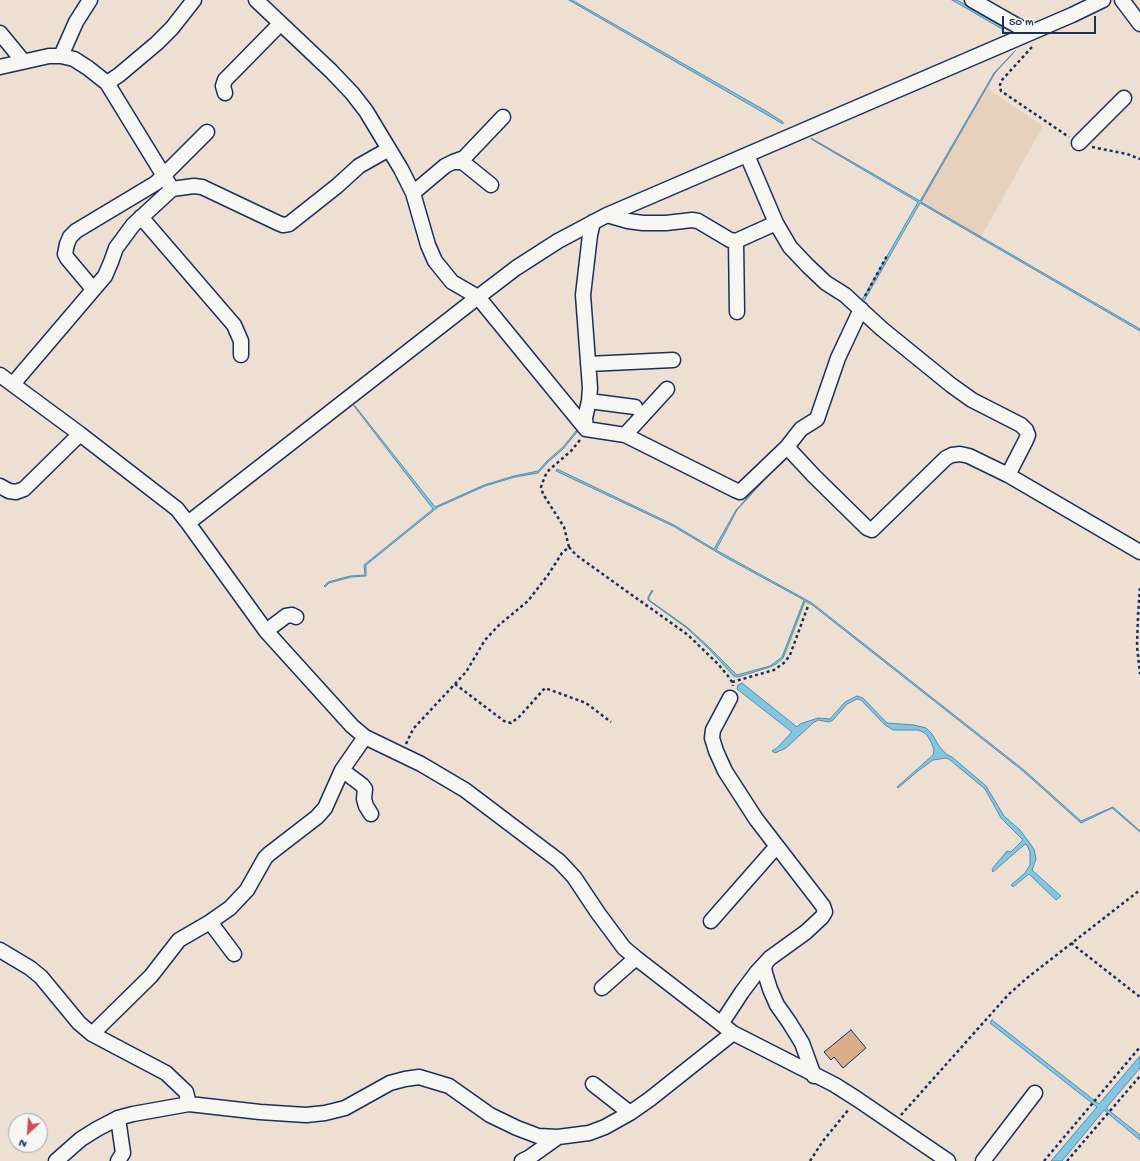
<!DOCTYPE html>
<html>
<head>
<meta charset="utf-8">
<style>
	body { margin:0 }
	#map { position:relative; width:1140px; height:1161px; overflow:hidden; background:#ede0d3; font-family:"Gochi Hand",sans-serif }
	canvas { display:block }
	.north { position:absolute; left:8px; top:1113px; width:40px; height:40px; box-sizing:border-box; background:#f6f6f2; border:1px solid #9ea6b7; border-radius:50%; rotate:206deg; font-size:11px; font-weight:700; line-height:16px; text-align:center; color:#1b2f5e }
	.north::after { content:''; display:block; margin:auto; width:14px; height:18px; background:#d1495b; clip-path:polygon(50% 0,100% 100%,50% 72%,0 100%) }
	.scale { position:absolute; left:1002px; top:16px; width:94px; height:18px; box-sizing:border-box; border:2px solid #1b2f5e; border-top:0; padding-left:5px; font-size:12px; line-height:14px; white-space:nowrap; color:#1b2f5e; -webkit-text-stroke:3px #f6f6f2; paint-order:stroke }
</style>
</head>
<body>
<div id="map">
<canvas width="1140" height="1161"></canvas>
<div class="north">N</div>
<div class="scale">50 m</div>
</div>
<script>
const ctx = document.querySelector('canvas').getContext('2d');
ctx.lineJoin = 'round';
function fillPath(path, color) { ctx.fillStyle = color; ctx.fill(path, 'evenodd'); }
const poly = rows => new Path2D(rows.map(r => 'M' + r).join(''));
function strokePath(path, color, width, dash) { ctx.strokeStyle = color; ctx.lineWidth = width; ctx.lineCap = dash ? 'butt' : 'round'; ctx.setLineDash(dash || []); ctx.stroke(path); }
fillPath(poly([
	[987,88,1043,126,981,237,921,202]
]), '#e7d1bd');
fillPath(poly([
	[648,600,687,628,710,650,734,676,738,677,776,664,783,658,805,601,811,604,811,606,805,604,788,651,782,661,774,666,736,678,733,678,710,651,690,632]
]), '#c0e7a2');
const water = poly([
	[569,0,572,0,766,111,783,122,783,124,569,0],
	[952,0,957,0,1003,27,1002,29,952,0],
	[1015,51,995,73,921,202,1140,329,1140,331,920,203,864,301,862,300,918,202,811,139,811,138,920,201,994,73,1015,51],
	[354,406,355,406,435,507,484,485,514,476,538,471,547,461,563,447,576,431,577,432,563,449,548,462,538,473,515,477,485,486,438,507,366,565,366,576,351,577,329,583,325,587,324,586,328,582,350,576,365,575,364,565,433,509,354,406],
	[787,454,788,454,737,510,716,550,812,603,1024,770,1081,821,1113,807,1140,831,1140,832,1112,808,1081,823,1023,771,811,604,805,601,783,658,776,664,770,667,738,677,734,676,710,650,687,628,648,600,648,597,652,590,653,591,649,597,649,600,687,627,711,649,737,675,770,666,782,657,804,600,725,557,673,526,556,471,557,469,607,493,674,525,714,549,736,510,787,454],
	[742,683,797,727,800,724,818,718,830,719,845,702,857,696,863,698,887,723,914,725,926,728,932,734,939,746,946,754,952,757,986,786,1004,816,1020,830,1034,849,1036,859,1032,870,1061,896,1056,900,1029,874,1013,887,1011,885,1025,873,1030,865,1030,852,1027,845,1025,844,993,872,992,869,1007,851,1011,852,1023,840,1001,818,985,789,950,760,946,758,933,760,918,771,898,788,897,787,933,755,934,750,931,742,927,735,923,732,918,730,893,730,885,725,861,700,857,699,847,704,833,720,829,722,818,720,813,723,786,748,775,753,772,751,778,747,792,732,737,689,738,685,742,683],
	[992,1020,1099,1104,1140,1056,1140,1068,1107,1107,1107,1109,1140,1135,1140,1140,1104,1110,1062,1161,1051,1161,1097,1107,990,1023,992,1020]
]);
fillPath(water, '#81c7e2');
strokePath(water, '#588aad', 1);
const building = poly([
	[851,1030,866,1048,843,1068,834,1057,831,1060,824,1052,851,1030]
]);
fillPath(building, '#d9ad8a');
strokePath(building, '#1b2f5e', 1);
const minor = poly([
	[256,0,331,71,352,93,366,111,401,169,413,193,428,245,435,261,452,282,478,297,586,429,625,435,735,490,740,492,787,447,801,429,817,419,838,358,861,309],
	[972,0,1030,33],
	[1122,0,1140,24],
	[0,33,23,61],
	[61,56,76,22,90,0],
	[0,67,49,56,61,56,74,59,88,68,107,83,172,189],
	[107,83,119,75,157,43,172,28,194,0],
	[225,93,223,86,225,80,280,24],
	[1079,143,1124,98],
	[747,155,776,223,790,247,808,266,826,283,845,295,882,329,951,385,972,400,1021,425,1026,430,1028,435,1026,440,1008,475],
	[453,162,464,158,503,117],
	[413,193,445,166,453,162,461,162,465,164,491,185],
	[607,215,628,221,643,223,666,223,692,220,698,221,730,240,736,241,776,223],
	[141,217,234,325,241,341,241,355],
	[736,241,737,312],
	[93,289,67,258,65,254,67,244,70,237,76,231,156,183,207,132],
	[588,364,673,360],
	[0,375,80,434,177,509,188,523,266,631,352,726,365,737,421,764,465,790,559,861,574,877,598,913,624,948,636,958,733,1033,835,1085,857,1099,948,1161],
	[13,384,105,276,111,262,116,248,133,225,172,189,194,186,202,187,278,223,283,225,289,224,337,186,359,166,389,149],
	[589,401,635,407],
	[586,429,585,418,589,401,590,388,583,295,590,235,593,222],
	[625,435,667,389],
	[787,447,814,476,867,528,872,530,946,458,952,455,960,454,969,456,1008,475,1140,552],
	[0,486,9,491,16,492,24,489,80,434],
	[188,523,478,297,516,268,558,241,607,215,1072,15,1103,0],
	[266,631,286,616,292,615,296,617],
	[342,770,362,785,365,789,364,799,366,806,371,814],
	[711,921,776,847],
	[210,922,234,954],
	[0,950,30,968,41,977,79,1023,92,1034,166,1073,186,1092,189,1104],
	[766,963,764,967,765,973,770,989,777,1005,789,1022,802,1043,814,1076],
	[602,988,636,958],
	[721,1024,742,992,757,972,770,958,806,932,822,917,825,912,823,906,756,819,725,771,716,751,712,738,713,730,730,698],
	[92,1034,151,976,179,940,210,922,230,908,247,890,265,858,269,854,317,817,325,808,342,770,365,737],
	[593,1084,630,1113],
	[56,1161,81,1139,97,1129,118,1118,133,1114,189,1104,260,1112,306,1115,325,1113,345,1108,390,1083,405,1079,419,1077,449,1086,490,1115,517,1128,538,1136,558,1137,589,1133,605,1127,630,1113,650,1099,733,1033],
	[118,1161,123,1153,118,1118],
	[522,1161,530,1157,558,1137],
	[983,1161,1035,1093]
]);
strokePath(minor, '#1b2f5e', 17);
strokePath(poly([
	[1032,47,1001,81,1000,85,1001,91,1069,137],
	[1092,147,1127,154,1140,159],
	[865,296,888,254],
	[569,547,576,555,688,635,718,664,728,676,732,682,733,686],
	[1140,588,1138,615,1137,646,1140,674],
	[732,682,774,670,785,662,790,655,808,606],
	[455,684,504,721,511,723,519,717,545,688,586,703,611,722],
	[406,744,413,729,466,672,485,640,499,625,528,601,548,575,562,553,569,547,564,527,543,494,541,487,545,476,549,470,571,451,580,440],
	[1071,943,1140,997],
	[901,1115,1008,995,1027,978,1140,890],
	[810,1161,823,1141,849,1109],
	[1044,1161,1140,1047],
	[1067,1161,1140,1076]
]), '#1b2f5e', 2.5, [3, 3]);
strokePath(minor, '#f6f6f2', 14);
</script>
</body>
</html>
